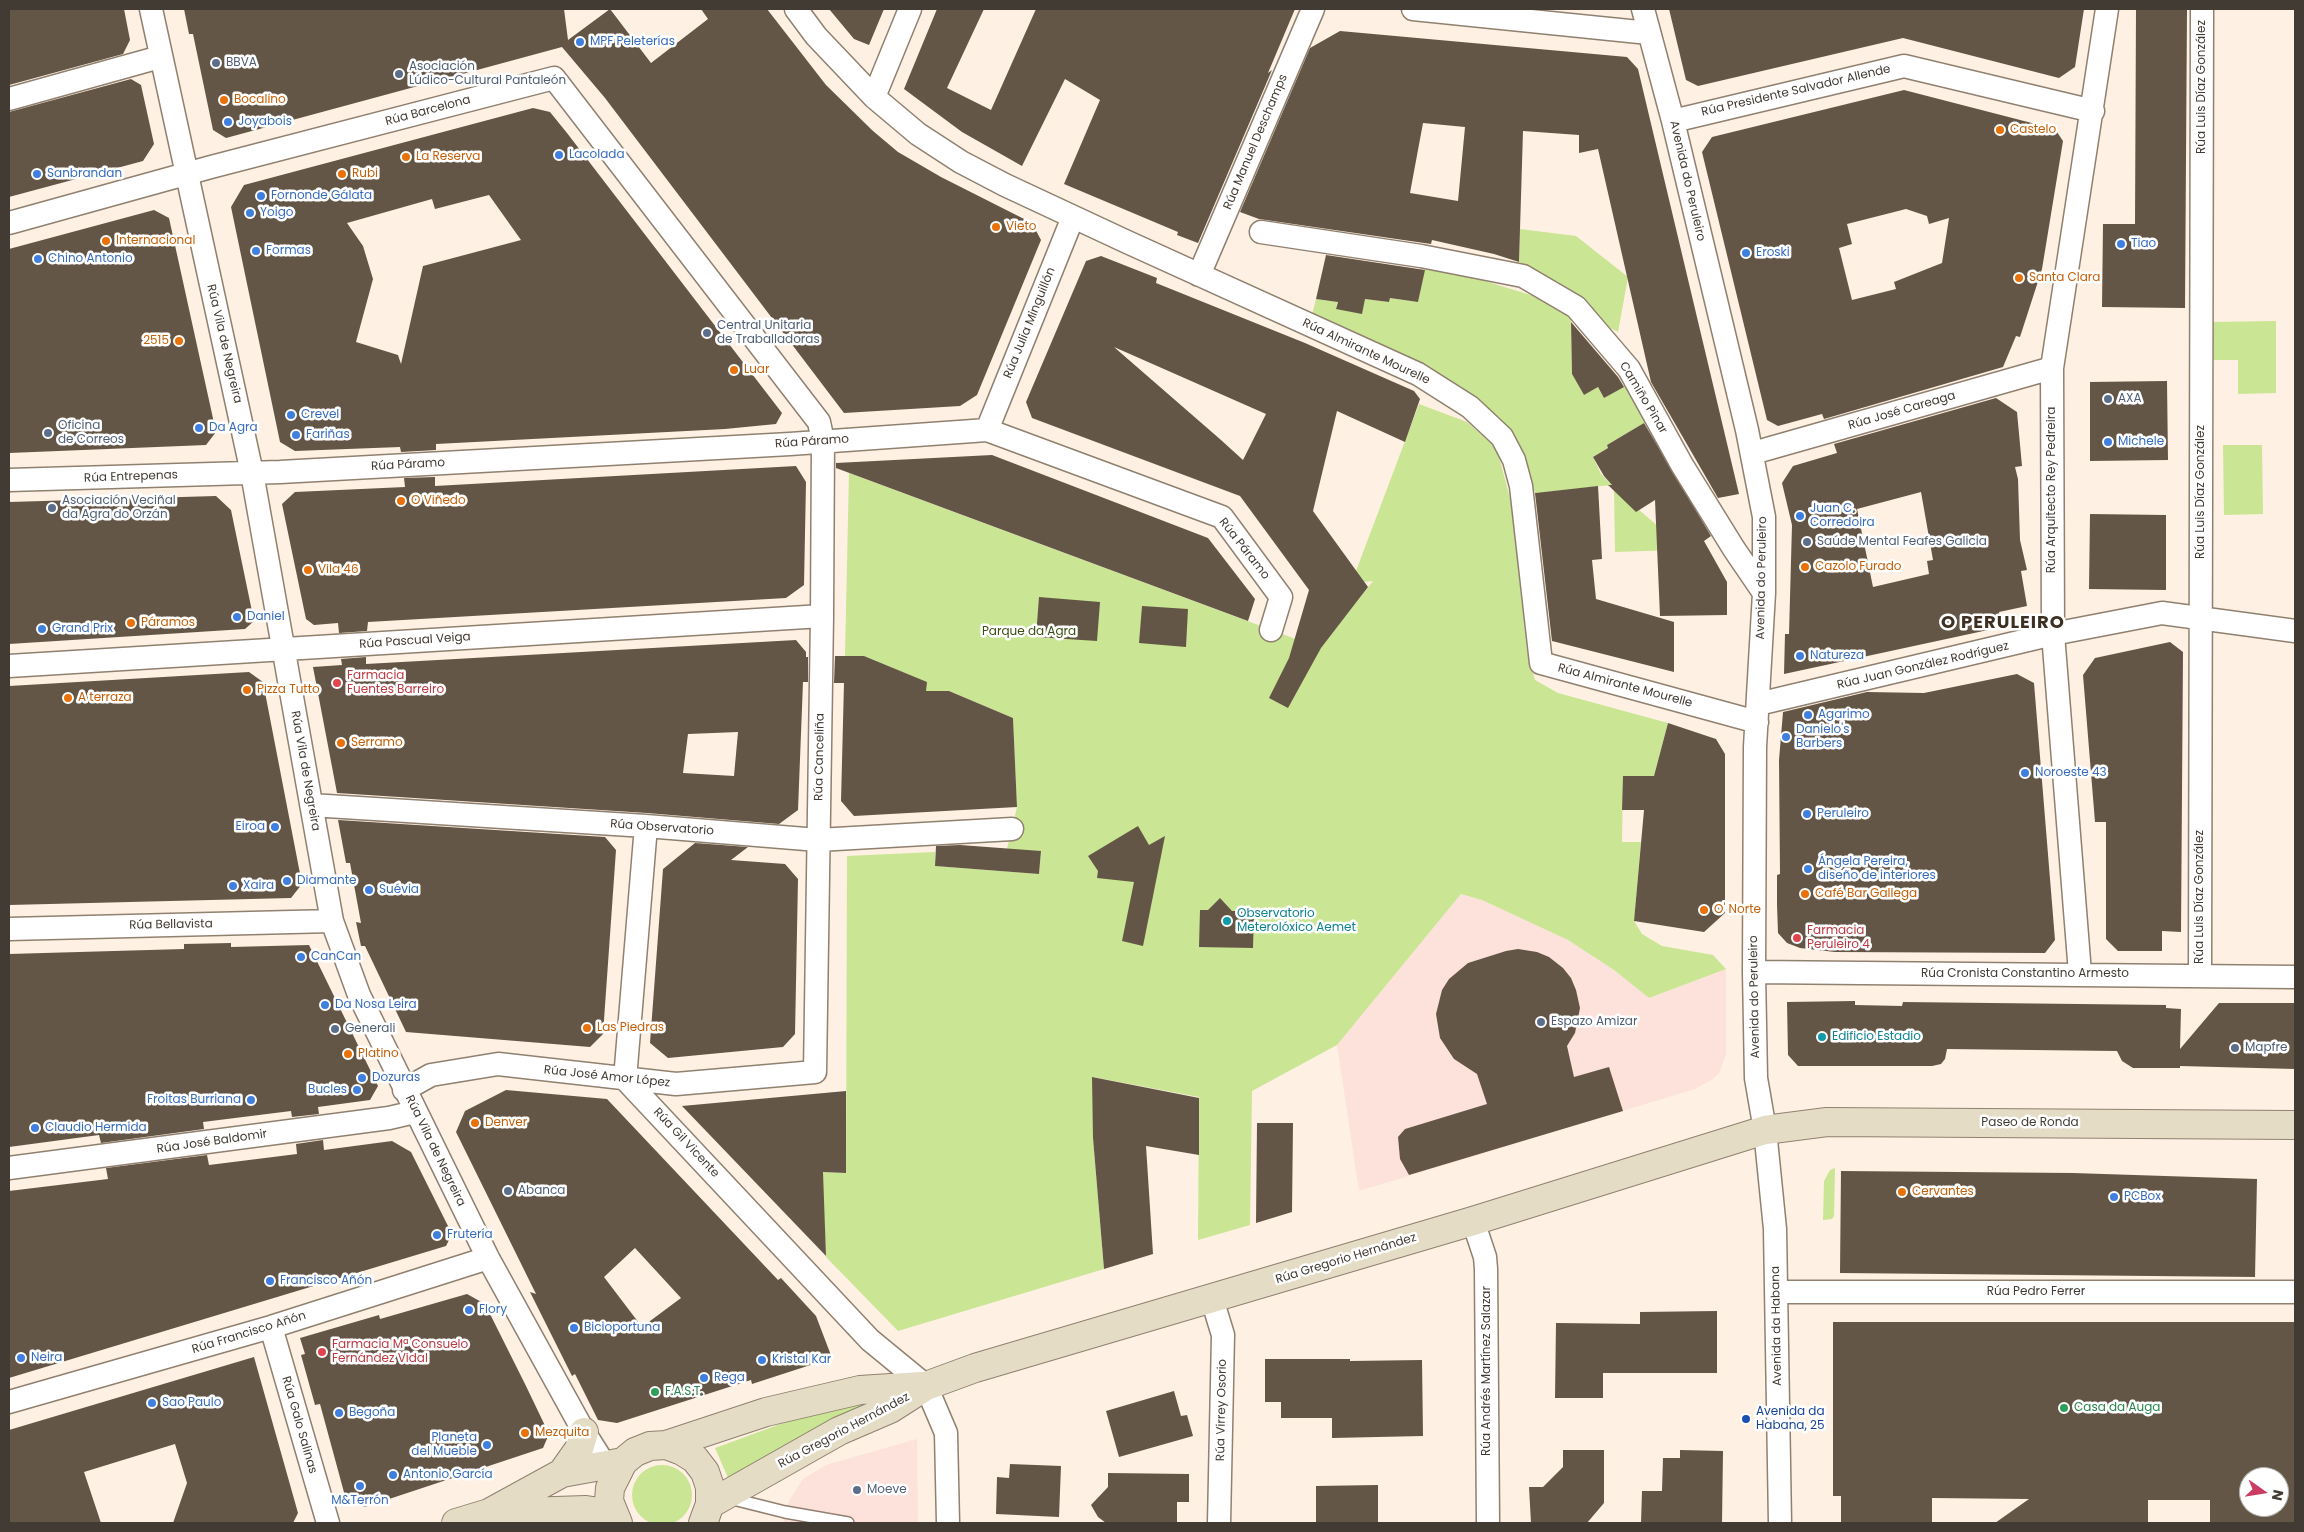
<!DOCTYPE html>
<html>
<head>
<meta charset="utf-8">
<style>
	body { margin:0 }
	#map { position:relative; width:2304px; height:1532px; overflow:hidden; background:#fef0e2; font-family:Poppins,sans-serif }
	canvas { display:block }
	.frame { position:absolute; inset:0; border:10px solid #423b34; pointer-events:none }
	.north { position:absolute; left:2239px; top:1467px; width:50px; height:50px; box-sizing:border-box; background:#fff; border:1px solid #b3b1ae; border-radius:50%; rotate:103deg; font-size:14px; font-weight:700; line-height:20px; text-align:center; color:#423b34 }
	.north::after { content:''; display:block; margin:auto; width:18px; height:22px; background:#cb3c63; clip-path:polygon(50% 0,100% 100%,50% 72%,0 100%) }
</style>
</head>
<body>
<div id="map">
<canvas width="2304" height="1532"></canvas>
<div class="frame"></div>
<div class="north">N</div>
</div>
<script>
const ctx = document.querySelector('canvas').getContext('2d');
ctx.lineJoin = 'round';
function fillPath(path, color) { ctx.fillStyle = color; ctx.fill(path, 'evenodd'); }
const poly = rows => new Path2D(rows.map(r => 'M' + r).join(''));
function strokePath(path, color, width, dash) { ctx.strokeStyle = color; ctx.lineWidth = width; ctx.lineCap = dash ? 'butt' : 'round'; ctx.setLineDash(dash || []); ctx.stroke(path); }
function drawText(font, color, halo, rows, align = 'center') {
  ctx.font = font + ' Poppins,sans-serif'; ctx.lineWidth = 5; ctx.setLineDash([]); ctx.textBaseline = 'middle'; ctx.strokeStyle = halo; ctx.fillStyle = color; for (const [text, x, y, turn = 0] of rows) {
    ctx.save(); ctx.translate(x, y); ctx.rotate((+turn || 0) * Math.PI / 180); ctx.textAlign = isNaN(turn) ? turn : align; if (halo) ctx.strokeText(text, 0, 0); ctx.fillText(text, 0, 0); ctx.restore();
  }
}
fillPath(poly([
	[1461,894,1482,900,1568,940,1614,970,1649,998,1726,969,1726,1055,1723,1062,1720,1072,1713,1079,1695,1089,1359,1191,1337,1045],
	[917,1439,918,1523,783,1523,789,1501,803,1479,826,1465]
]), '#fce2db');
fillPath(poly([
	[1520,229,1576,236,1628,277,1618,332,1599,322,1574,298,1519,262],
	[1425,268,1475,278,1537,297,1571,318,1572,374,1584,395,1598,387,1604,398,1625,386,1646,422,1607,445,1608,448,1593,457,1601,474,1612,485,1535,493,1529,469,1513,440,1312,315,1316,299,1330,301,1338,298,1336,309,1365,299,1389,302,1390,298,1418,302],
	[2276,321,2276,393,2238,394,2238,360,2212,360,2211,322],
	[1419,404,1467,422,1497,449,1511,502,1527,651,1535,680,1558,693,1668,723,1654,776,1623,776,1622,842,1641,842,1634,921,1642,934,1662,946,1713,955,1726,969,1649,998,1614,970,1568,940,1482,900,1461,894,1337,1045,1252,1091,1250,1225,1198,1240,1199,1097,1093,1077,1093,1138,1104,1269,898,1331,826,1257,822,1172,846,1173,847,856,935,852,935,866,1039,874,1041,852,1007,849,1017,807,1013,718,949,691,926,691,926,682,864,656,845,656,849,473,1320,648,1373,581,1364,582,1356,571],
	[2223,445,2262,445,2263,514,2224,515],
	[1614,488,1668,535,1709,549,1615,552],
	[1835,1168,1834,1216,1832,1219,1823,1220,1824,1181,1830,1170],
	[879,1396,900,1397,729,1480,715,1448,794,1419],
	'632 1495a30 30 0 1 1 60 0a30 30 0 1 1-60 0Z'
]), '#cae593');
fillPath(poly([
	[9,9,124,9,130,40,123,54,9,85],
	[184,9,564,9,568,40,610,9,651,63,708,19,701,9,767,9,826,85,873,131,898,152,941,177,1032,223,1041,240,977,395,960,406,844,413,605,98,562,47,226,138,213,130,193,34,189,34],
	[829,9,884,9,869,45,854,39],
	[937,9,984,9,947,88,991,110,1036,9,1295,9,1268,73,1272,70,1198,243,1177,235,1178,232,1064,184,1100,100,1065,79,1022,166,962,132,904,89],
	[1669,9,2084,9,2075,67,2059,78,1903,38,1698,86,1686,80],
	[2136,9,2187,9,2185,308,2102,307,2103,224,2135,224],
	[1340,31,1627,57,1638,69,1739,494,1718,498,1651,382,1598,149,1579,153,1579,135,1523,131,1519,262,1494,254,1432,240,1431,244,1259,219,1240,212,1310,48],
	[1423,123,1465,127,1458,201,1410,193],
	[131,79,141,85,154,144,143,161,9,197,9,112],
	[1904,90,2055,129,2063,141,2042,269,2020,337,2016,336,2003,367,1824,419,1822,414,1778,426,1767,420,1702,152,1712,137],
	[1906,209,1927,216,1929,224,1949,218,1942,263,1894,282,1896,289,1852,300,1839,248,1852,244,1847,224],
	[533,108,550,112,567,133,782,413,776,424,725,429,436,444,436,450,401,452,400,447,295,451,280,442,231,207,244,185],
	[489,195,521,240,423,266,401,364,398,355,356,342,373,279,363,246,347,223,432,199,435,209],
	[154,210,169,218,216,432,206,445,9,453,9,249],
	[1326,255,1425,270,1418,302,1390,298,1389,302,1365,299,1362,314,1336,309,1338,302,1316,299],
	[1101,256,1157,278,1156,283,1305,343,1414,391,1420,399,1405,442,1337,411,1313,511,1368,587,1321,648,1288,708,1269,698,1289,658,1309,590,1240,496,1032,418,1026,402,1086,261],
	[1114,347,1266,414,1243,460,1221,440],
	[1571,322,1618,377,1624,387,1604,398,1598,387,1584,395,1572,374],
	[2167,381,2168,460,2090,461,2090,382],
	[1996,398,2017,412,2022,466,2015,467,2018,479,2020,540,2027,570,2021,571,2027,606,1999,612,2002,627,1784,674,1785,634,1789,634,1792,525,1782,483,1793,466,1837,453,1834,444],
	[1921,492,1933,560,1927,561,1929,574,1873,587,1857,509],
	[1644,423,1711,536,1704,541,1727,582,1727,615,1660,616,1655,500,1636,512,1608,485,1612,485,1604,476,1593,457,1608,448,1607,445],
	[992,455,1208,538,1255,599,1248,621,836,468,836,463],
	[796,466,806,482,804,585,786,598,368,622,367,631,339,633,338,623,314,625,306,619,282,504,295,492,405,487,404,478,435,477,435,486],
	[1598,486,1602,559,1592,560,1596,599,1674,622,1674,672,1552,641,1535,493],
	[216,496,231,510,254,621,245,629,9,644,9,502],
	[2090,514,2166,515,2166,590,2089,589],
	[1039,597,1100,602,1097,641,1036,637],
	[1142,606,1188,609,1186,647,1139,643],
	[796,640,806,652,806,657,808,657,808,682,803,682,798,810,779,824,647,813,337,793,313,667,342,665,341,659,366,657,366,664],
	[738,732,734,776,683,773,688,734],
	[2170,642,2183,652,2181,932,2162,931,2162,951,2118,951,2106,939,2106,822,2095,822,2083,675,2095,658],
	[835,656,864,656,927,682,926,691,949,691,1013,718,1017,807,854,816,841,801,844,683,834,683],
	[249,672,263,682,302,884,291,898,9,905,9,686],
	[2017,674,2034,683,2055,940,2045,953,1835,952,1800,948,1787,943,1778,933,1777,905,1777,875,1780,874,1779,760,1783,712,1867,692,1924,693],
	[1668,723,1716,739,1725,754,1725,913,1704,932,1634,921,1644,810,1622,810,1623,776,1654,776],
	[338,820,605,837,616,850,603,1034,590,1047,406,1032,365,946,361,946,356,922,361,923,350,863,346,863],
	[1138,826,1149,845,1165,836,1143,946,1122,941,1134,882,1097,878,1098,871,1088,856],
	[695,843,748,847,731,860,785,864,798,879,795,1034,783,1047,668,1058,650,1043,663,869],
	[960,845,1041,851,1039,874,935,866,936,846],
	[1220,898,1232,911,1254,911,1253,948,1199,947,1200,910,1208,910],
	[231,943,231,947,309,945,378,1086,370,1100,318,1107,319,1114,292,1117,291,1111,203,1122,204,1129,101,1143,99,1135,9,1147,9,954,184,949,184,944],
	[1518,949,1537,952,1549,957,1563,968,1571,978,1576,990,1580,1008,1575,1033,1567,1046,1574,1077,1609,1067,1623,1111,1409,1175,1400,1159,1398,1137,1405,1129,1487,1104,1477,1074,1454,1059,1440,1038,1436,1014,1442,990,1449,979,1468,963,1506,951],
	[1855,1001,1855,1005,1902,1006,1903,1002,2166,1005,2166,1008,2181,1009,2180,1049,2219,1003,2295,1003,2295,1069,2180,1066,2180,1068,2133,1068,2122,1061,2117,1051,1947,1049,1945,1059,1941,1064,1932,1066,1798,1066,1788,1055,1787,1002],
	[1092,1077,1199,1098,1199,1155,1146,1146,1153,1254,1104,1269,1093,1138],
	[506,1090,607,1099,778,1280,781,1278,816,1316,832,1358,752,1384,751,1380,617,1423,598,1420,575,1374,572,1376,530,1292,536,1294,456,1132,465,1111],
	[635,1248,681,1298,642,1327,604,1277],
	[846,1091,846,1173,823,1172,826,1256,682,1106],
	[1257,1123,1293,1123,1292,1212,1256,1223],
	[323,1140,324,1150,392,1141,411,1152,452,1234,446,1246,9,1378,9,1191,108,1179,106,1168,207,1155,209,1165,297,1154,296,1144],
	[1841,1171,2073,1173,2257,1179,2255,1277,1840,1273],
	[467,1294,485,1304,526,1386,549,1434,543,1448,365,1507,345,1496,320,1404,315,1405,301,1355,305,1354,300,1338,379,1315,380,1319],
	[1717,1311,1717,1373,1603,1373,1603,1398,1555,1398,1556,1323,1640,1324,1640,1312],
	[1833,1322,2295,1322,2295,1523,2210,1523,2210,1500,2148,1500,2148,1523,1995,1523,2029,1499,1932,1498,1932,1523,1841,1523,1841,1496,1833,1496],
	[2249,1477,2279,1477,2279,1507,2249,1507],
	[254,1357,298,1513,293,1523,173,1523,187,1483,175,1444,84,1472,101,1523,9,1523,9,1430],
	[1265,1359,1350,1359,1350,1361,1422,1360,1423,1436,1332,1438,1332,1418,1281,1418,1281,1402,1265,1402],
	[1174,1391,1181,1416,1187,1415,1193,1436,1119,1457,1106,1411],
	[1563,1450,1604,1450,1604,1503,1587,1523,1531,1523,1529,1487,1543,1487,1563,1467],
	[1680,1450,1723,1451,1722,1523,1641,1523,1642,1491,1662,1491,1663,1458,1680,1458],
	[1010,1464,1061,1466,1059,1517,996,1514,997,1477,1009,1478],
	[1108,1473,1189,1474,1189,1502,1177,1502,1177,1523,1106,1523,1098,1517,1091,1505,1108,1487],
	[1378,1485,1378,1523,1316,1523,1316,1486]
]), '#645647');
const lane = poly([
	[729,1498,785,1512,848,1523]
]);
const street = poly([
	[151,9,252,473,332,921,359,995,488,1258,584,1432,613,1478],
	[796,9,816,36,874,97,918,134,961,162,1005,185,1125,241,1418,374,1470,407,1502,437,1514,460,1521,486,1541,663,1757,722],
	[1413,9,1649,33],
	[1643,9,1673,121,1747,430,1764,517,1764,593,1755,747,1754,972,1756,1078,1765,1130,1775,1229,1780,1523],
	[874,97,910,9],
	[9,99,160,57],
	[1673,121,1904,66,2093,111],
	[9,223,211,167,554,78,819,422,823,441,822,616,815,1072,676,1084,498,1064,431,1075,404,1090],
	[1261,232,1421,256,1523,276,1576,307,1629,369,1682,465,1734,549,1764,593],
	[1199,275,1313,9],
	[987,430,1073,217],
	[1753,453,2052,368],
	[9,480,280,472,790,444,987,430,1222,517,1281,597,1271,630],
	[9,666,822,616],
	[1758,704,2053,634,2162,613,2295,631],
	[311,805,646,826,818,840,1012,829],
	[646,826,625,1079,870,1340,926,1386,946,1433,948,1523],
	[9,929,332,921],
	[1754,972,2295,977],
	[2080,973,2053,634,2052,368,2107,9],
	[2200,975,2202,9],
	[9,1168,389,1118,415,1112],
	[1473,1221,1485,1257,1486,1269,1488,1523],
	[1777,1292,2295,1292],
	[1212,1299,1223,1335,1219,1523],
	[271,1327,328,1523],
	[9,1402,271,1327,488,1258]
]);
const secondary = poly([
	[666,1445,766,1412,860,1390,922,1386],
	[562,1473,579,1449,584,1432],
	[710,1504,839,1431,890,1409,926,1386,975,1368,1473,1221,1765,1130,1827,1122,2295,1125],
	[494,1513,586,1510,612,1514],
	[456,1523,489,1513,562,1473,623,1462],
	[618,1523,609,1501,610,1488,623,1462,635,1452,650,1446,666,1445,682,1451,695,1459,705,1472,710,1487,710,1504,703,1523]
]);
strokePath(lane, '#908070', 14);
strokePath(street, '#908070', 25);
strokePath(secondary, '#908070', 30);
strokePath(lane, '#fff', 11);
strokePath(street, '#fff', 22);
strokePath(secondary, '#e4dcc5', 28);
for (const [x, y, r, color] of [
	[580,42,5,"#3f7fe0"],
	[216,63,5,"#5c6f8a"],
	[399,74,5,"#5c6f8a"],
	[224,100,5,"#e8710a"],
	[228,122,5,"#3f7fe0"],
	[2000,130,5,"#e8710a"],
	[559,155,5,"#3f7fe0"],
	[406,157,5,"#e8710a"],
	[37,174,5,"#3f7fe0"],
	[342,174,5,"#e8710a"],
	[261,196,5,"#3f7fe0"],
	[250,213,5,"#3f7fe0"],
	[996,227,5,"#e8710a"],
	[106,241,5,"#e8710a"],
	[2121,244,5,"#3f7fe0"],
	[256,251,5,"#3f7fe0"],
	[1746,253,5,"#3f7fe0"],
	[38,259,5,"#3f7fe0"],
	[2019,278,5,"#e8710a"],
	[707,333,5,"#5c6f8a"],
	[179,341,5,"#e8710a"],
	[734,370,5,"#e8710a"],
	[2108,399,5,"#5c6f8a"],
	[291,415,5,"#3f7fe0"],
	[199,428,5,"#3f7fe0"],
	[48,433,5,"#5c6f8a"],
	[296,435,5,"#3f7fe0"],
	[2108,442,5,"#3f7fe0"],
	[401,501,5,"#e8710a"],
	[52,508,5,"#5c6f8a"],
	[1800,516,5,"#3f7fe0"],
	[1807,542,5,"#5c6f8a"],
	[1805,567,5,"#e8710a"],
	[308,570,5,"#e8710a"],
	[237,617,5,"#3f7fe0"],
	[131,623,5,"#e8710a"],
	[42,629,5,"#3f7fe0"],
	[1800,656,5,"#3f7fe0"],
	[337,683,5,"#e0444e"],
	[247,690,5,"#e8710a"],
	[68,698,5,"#e8710a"],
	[1808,715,5,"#3f7fe0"],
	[1786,737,5,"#3f7fe0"],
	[341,743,5,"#e8710a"],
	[2025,773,5,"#3f7fe0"],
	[1807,814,5,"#3f7fe0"],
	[275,827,5,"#3f7fe0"],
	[1808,869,5,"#3f7fe0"],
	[287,881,5,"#3f7fe0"],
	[233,886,5,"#3f7fe0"],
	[369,890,5,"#3f7fe0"],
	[1805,894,5,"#e8710a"],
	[1704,910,5,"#e8710a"],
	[1227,921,5,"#0f9aa8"],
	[1797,938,5,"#e0444e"],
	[301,957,5,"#3f7fe0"],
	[325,1005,5,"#3f7fe0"],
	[1541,1022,5,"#5c6f8a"],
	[587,1028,5,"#e8710a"],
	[335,1029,5,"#5c6f8a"],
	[1822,1037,5,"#0f9aa8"],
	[2235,1048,5,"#5c6f8a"],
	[348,1054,5,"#e8710a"],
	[362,1078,5,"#3f7fe0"],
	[357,1090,5,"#3f7fe0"],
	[251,1100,5,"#3f7fe0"],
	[475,1123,5,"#e8710a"],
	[35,1128,5,"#3f7fe0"],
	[508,1191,5,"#5c6f8a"],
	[1902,1192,5,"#e8710a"],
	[2114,1197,5,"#3f7fe0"],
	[437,1235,5,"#3f7fe0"],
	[270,1281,5,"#3f7fe0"],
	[469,1310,5,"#3f7fe0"],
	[574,1328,5,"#3f7fe0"],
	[322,1352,5,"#e0444e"],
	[21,1358,5,"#3f7fe0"],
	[762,1360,5,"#3f7fe0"],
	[704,1378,5,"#3f7fe0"],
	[655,1392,5,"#2e9e5b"],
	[152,1403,5,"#3f7fe0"],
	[2064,1408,5,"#2e9e5b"],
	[339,1413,5,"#3f7fe0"],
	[1746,1419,5,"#1a4fb4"],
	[525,1433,5,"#e8710a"],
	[487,1445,5,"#3f7fe0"],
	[393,1475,5,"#3f7fe0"],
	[360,1486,5,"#3f7fe0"],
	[857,1490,5,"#5c6f8a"]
]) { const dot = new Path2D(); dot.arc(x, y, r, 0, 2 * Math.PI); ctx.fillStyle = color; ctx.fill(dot); strokePath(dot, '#fff', 2); }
drawText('12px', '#366cbe', '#fff', [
	["MPF Peleterías",590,42],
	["Joyabois",238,122],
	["Lacolada",569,155],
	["Sanbrandan",47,174],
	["Fornonde Gálata",271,196],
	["Yoigo",260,213],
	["Tiao",2131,244],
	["Formas",266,251],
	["Eroski",1756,253],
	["Chino Antonio",48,259],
	["Crevel",301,415],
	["Da Agra",209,428],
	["Fariñas",306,435],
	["Michele",2118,442],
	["Juan C.",1810,509],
	["Corredoira",1810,523],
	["Daniel",247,617],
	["Grand Prix",52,629],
	["Natureza",1810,656],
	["Agarimo",1818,715],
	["Danielo's",1796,730],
	["Barbers",1796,744],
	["Noroeste 43",2035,773],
	["Peruleiro",1817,814],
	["Eiroa",265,827,"right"],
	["Ángela Pereira,",1818,862],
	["diseño de interiores",1818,876],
	["Diamante",297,881],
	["Xaira",243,886],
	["Suévia",379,890],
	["CanCan",311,957],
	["Da Nosa Leira",335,1005],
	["Dozuras",372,1078],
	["Bucles",347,1090,"right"],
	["Froitas Burriana",241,1100,"right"],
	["Claudio Hermida",45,1128],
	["PCBox",2124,1197],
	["Frutería",447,1235],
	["Francisco Añón",280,1281],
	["Flory",479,1310],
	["Bicioportuna",584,1328],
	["Neira",31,1358],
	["Kristal Kar",772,1360],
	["Rega",714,1378],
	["Sao Paulo",162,1403],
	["Begoña",349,1413],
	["Planeta",477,1438,"right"],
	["del Mueble",477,1452,"right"],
	["Antonio García",403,1475],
	["M&Terrón",360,1501,"center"]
], 'left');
drawText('12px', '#4e5e75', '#fff', [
	["BBVA",226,63],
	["Asociación",409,67],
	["Lúdico-Cultural Pantaleón",409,81],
	["Central Unitaria",717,326],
	["de Traballadoras",717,340],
	["AXA",2118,399],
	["Oficina",58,426],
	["de Correos",58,440],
	["Asociación Veciñal",62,501],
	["da Agra do Orzán",62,515],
	["Saúde Mental Feafes Galicia",1817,542],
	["Espazo Amizar",1551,1022],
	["Generali",345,1029],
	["Mapfre",2245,1048],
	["Abanca",518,1191],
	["Moeve",867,1490]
], 'left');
drawText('12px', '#423b34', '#fff', [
	["Rúa Luis Díaz González",2202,87,-90],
	["Rúa Presidente Salvador Allende",1796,91,-13],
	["Rúa Barcelona",428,111,-15],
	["Rúa Manuel Deschamps",1256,142,-67],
	["Avenida do Peruleiro",1687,181,77],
	["Rúa Julia Minguillón",1030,323,-68],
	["Rúa Vila de Negreira",224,344,77],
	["Rúa Almirante Mourelle",1366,352,25],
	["Camiño Pinar",1643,398,59],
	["Rúa José Careaga",1902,411,-16],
	["Rúa Páramo",812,442,-4],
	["Rúa Páramo",408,465,-3],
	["Rúa Entrepenas",131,477,-2],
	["Rúa Arquitecto Rey Pedreira",2052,490,-90],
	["Rúa Luis Díaz González",2201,492,-90],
	["Rúa Páramo",1244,549,52],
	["Avenida do Peruleiro",1762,578,-89],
	["Rúa Pascual Veiga",415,641,-4],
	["Rúa Juan González Rodríguez",1923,666,-13],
	["Rúa Almirante Mourelle",1625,686,15],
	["Rúa Canceliña",820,757,-89],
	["Rúa Vila de Negreira",305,771,80],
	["Rúa Observatorio",662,828,4],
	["Rúa Luis Díaz González",2200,897,-90],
	["Rúa Bellavista",171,925,-1],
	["Rúa Cronista Constantino Armesto",2025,974],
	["Avenida do Peruleiro",1755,997,-91],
	["Rúa José Amor López",607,1077,6],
	["Paseo de Ronda",2030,1123],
	["Rúa José Baldomir",212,1142,-8],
	["Rúa Gil Vicente",686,1143,47],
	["Rúa Vila de Negreira",435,1151,64],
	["Rúa Gregorio Hernández",1346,1259,-17],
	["Rúa Pedro Ferrer",2036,1292],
	["Avenida da Habana",1777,1326,-91],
	["Rúa Francisco Añón",249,1333,-17],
	["Rúa Andrés Martínez Salazar",1487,1371,-90],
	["Rúa Virrey Osorio",1222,1410,-89],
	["Rúa Galo Salinas",299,1425,74],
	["Rúa Gregorio Hernández",844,1431,-28]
]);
drawText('12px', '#c56008', '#fff', [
	["Bocalino",234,100],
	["Castelo",2010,130],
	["La Reserva",416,157],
	["Rubi",352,174],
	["Vieto",1006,227],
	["Internacional",116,241],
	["Santa Clara",2029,278],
	["2515",169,341,"right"],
	["Luar",744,370],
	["O Viñedo",411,501],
	["Cazolo Furado",1815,567],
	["Vila 46",318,570],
	["Páramos",141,623],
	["Pizza Tutto",257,690],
	["A terraza",78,698],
	["Serramo",351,743],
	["Café Bar Gallega",1815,894],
	["O' Norte",1714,910],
	["Las Piedras",597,1028],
	["Platino",358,1054],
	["Denver",485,1123],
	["Cervantes",1912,1192],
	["Mezquita",535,1433]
], 'left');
drawText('12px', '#3c4c10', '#fff', [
	["Parque da Agra",1029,632]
]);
drawText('12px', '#be3a42', '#fff', [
	["Farmacia",347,676],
	["Fuentes Barreiro",347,690],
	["Farmacia",1807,931],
	["Peruleiro 4",1807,945],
	["Farmacia Mª Consuelo",332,1345],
	["Fernández Vidal",332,1359]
], 'left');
drawText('12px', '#0d838f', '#fff', [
	["Observatorio",1237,914],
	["Meterolóxico Aemet",1237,928],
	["Edificio Estadio",1832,1037]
], 'left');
drawText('12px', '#27864d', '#fff', [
	["F.A.S.T.",665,1392],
	["Casa da Auga",2074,1408]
], 'left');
drawText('12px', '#164399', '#fff', [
	["Avenida da",1756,1412],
	["Habana, 25",1756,1426]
], 'left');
ctx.letterSpacing = '1px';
drawText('bold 18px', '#3d3023', '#fff', [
	["O PERULEIRO",2003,623]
]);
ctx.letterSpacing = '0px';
</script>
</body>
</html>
